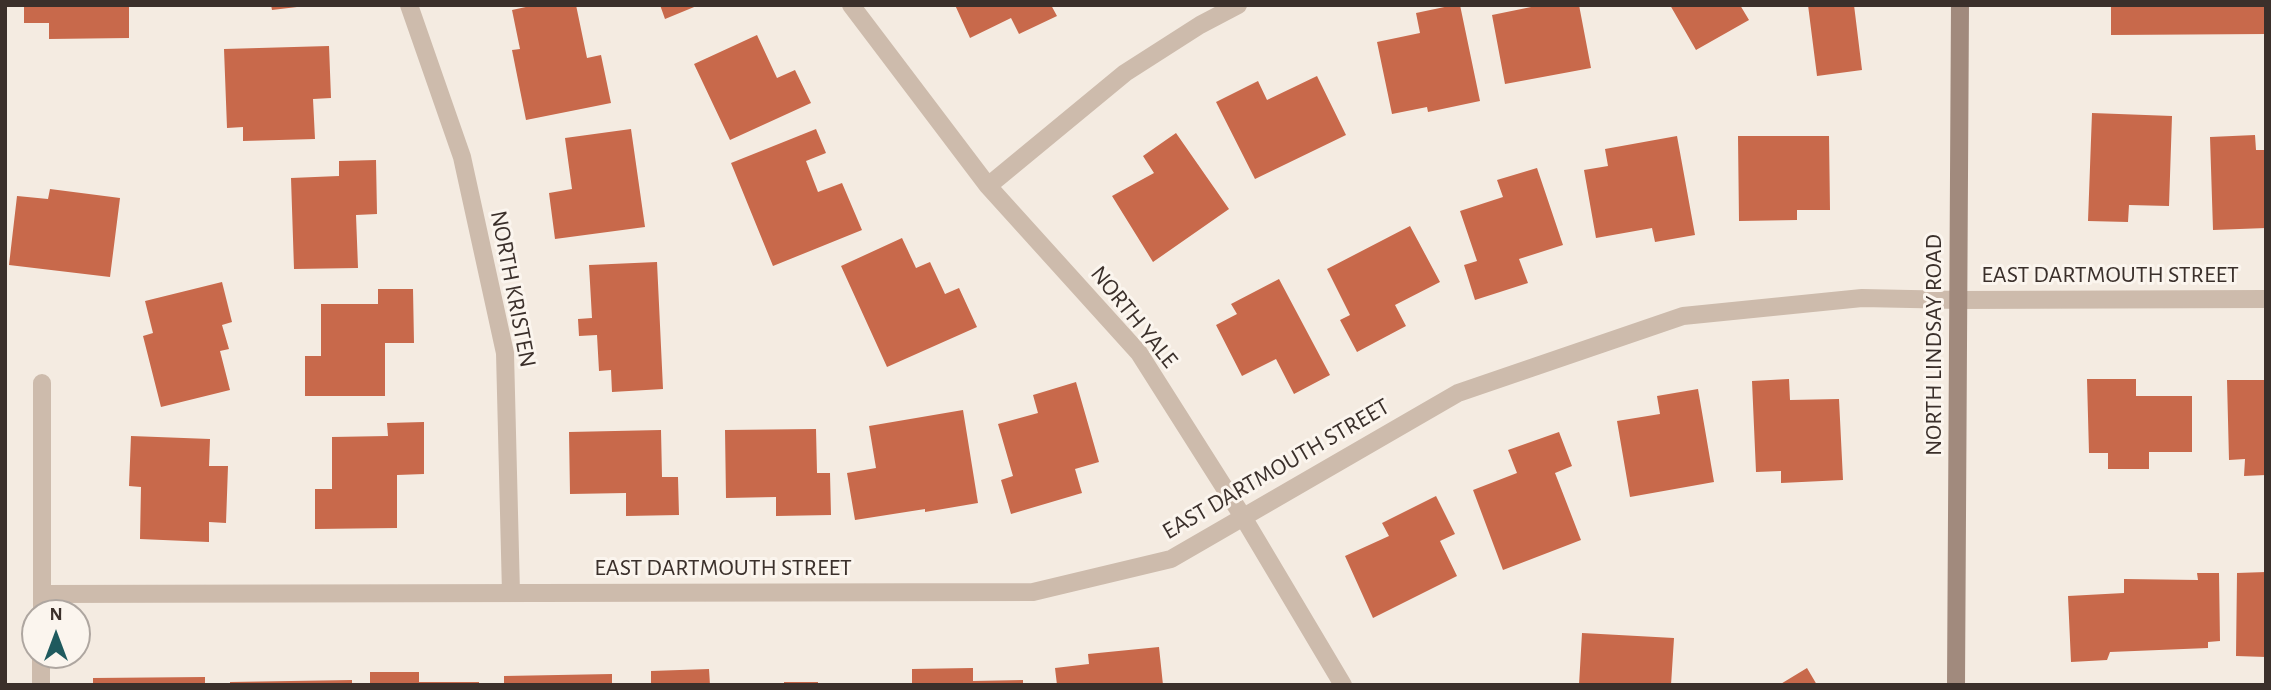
<!DOCTYPE html>
<html>
<head>
<meta charset="utf-8">
<style>
	body { margin:0 }
	#map { position:relative; width:2271px; height:690px; overflow:hidden; background:#f4ebe1; font-family:"Alegreya Sans",sans-serif }
	canvas { display:block }
	.frame { position:absolute; inset:0; border:7px solid #3b302b; pointer-events:none }
	.north { position:absolute; left:21px; top:599px; width:70px; height:70px; box-sizing:border-box; background:#fbf5ee; border:2px solid #aea6a0; border-radius:50%; rotate:0deg; font-size:19px; font-weight:700; line-height:28px; text-align:center; color:#3b302b }
	.north::after { content:''; display:block; margin:auto; width:24px; height:32px; background:#1f5a5e; clip-path:polygon(50% 0,100% 100%,50% 72%,0 100%) }
</style>
</head>
<body>
<div id="map">
<canvas width="2271" height="690"></canvas>
<div class="frame"></div>
<div class="north">N</div>
</div>
<script>
const ctx = document.querySelector('canvas').getContext('2d');
ctx.lineJoin = 'round';
function fillPath(path, color) { ctx.fillStyle = color; ctx.fill(path, 'evenodd'); }
const poly = rows => new Path2D(rows.map(r => 'M' + r).join(''));
function strokePath(path, color, width, dash) { ctx.strokeStyle = color; ctx.lineWidth = width; ctx.lineCap = dash ? 'butt' : 'round'; ctx.setLineDash(dash || []); ctx.stroke(path); }
function drawText(font, color, halo, rows, align = 'center') {
  ctx.font = font + ' "Alegreya Sans",sans-serif'; ctx.lineWidth = 6; ctx.setLineDash([]); ctx.textBaseline = 'middle'; ctx.strokeStyle = halo; ctx.fillStyle = color; for (const [text, x, y, turn = 0] of rows) {
    ctx.save(); ctx.translate(x, y); ctx.rotate((+turn || 0) * Math.PI / 180); ctx.textAlign = isNaN(turn) ? turn : align; if (halo) ctx.strokeText(text, 0, 0); ctx.fillText(text, 0, 0); ctx.restore();
  }
}
fillPath(poly([
	[24,5,129,5,129,38,49,39,49,23,24,23],
	[271,5,297,5,297,7,272,10],
	[535,5,576,5,587,58,601,55,611,103,526,120,512,50,520,49,512,10],
	[660,5,699,5,665,19],
	[955,5,1051,5,1057,16,1019,34,1011,18,970,38],
	[1454,5,1460,5,1480,101,1428,112,1427,107,1392,114,1377,42,1420,33,1416,13],
	[1579,5,1591,68,1505,84,1492,15,1541,5],
	[1670,5,1740,5,1749,20,1696,50],
	[1808,5,1854,5,1862,70,1817,76],
	[2111,5,2266,5,2266,34,2111,35],
	[757,35,777,78,795,70,811,103,730,140,694,64],
	[329,46,331,98,313,99,315,139,243,141,243,127,227,128,224,49],
	[1317,76,1346,135,1255,179,1216,102,1258,81,1267,100],
	[2092,113,2172,116,2169,206,2129,205,2128,222,2088,221],
	[631,129,645,227,555,239,549,193,572,189,565,138],
	[816,129,826,153,806,161,818,192,842,183,862,230,773,266,731,163],
	[1176,133,1229,209,1153,262,1112,196,1154,173,1143,156],
	[2255,135,2256,150,2266,150,2266,228,2213,230,2210,137],
	[1677,136,1695,235,1655,242,1652,228,1596,238,1584,170,1608,166,1605,149],
	[1738,136,1829,136,1830,210,1797,210,1797,220,1739,221],
	[376,160,377,214,356,215,358,268,294,269,291,178,339,176,339,161],
	[1537,168,1563,245,1519,259,1528,283,1475,300,1464,265,1477,261,1460,211,1503,197,1497,180],
	[50,189,120,198,110,277,9,265,17,196,48,199],
	[1410,226,1440,282,1395,305,1406,326,1357,352,1340,320,1350,315,1327,269],
	[902,238,916,268,930,262,945,294,959,288,977,327,887,367,841,266],
	[657,262,663,389,612,392,611,370,599,371,597,335,579,336,578,319,592,318,589,265],
	[1279,279,1330,375,1294,394,1276,359,1242,376,1216,325,1237,314,1231,304],
	[222,282,232,322,222,325,229,349,220,351,230,390,161,407,143,336,153,333,145,301],
	[378,289,413,289,414,343,385,343,385,396,305,396,305,356,321,356,321,304,378,304],
	[1789,379,1790,400,1839,399,1843,480,1781,483,1781,471,1756,472,1752,381],
	[2087,379,2136,379,2136,396,2192,396,2192,452,2149,452,2149,469,2108,469,2108,453,2089,453],
	[2227,380,2266,380,2266,475,2244,476,2245,459,2229,460],
	[1076,382,1099,462,1075,469,1082,493,1011,514,1001,480,1013,476,998,424,1038,413,1033,395],
	[1698,389,1714,482,1630,497,1617,421,1660,414,1657,396],
	[963,410,978,503,925,512,925,509,855,520,847,473,876,468,869,426],
	[424,422,424,474,397,475,397,528,315,529,315,489,332,489,332,437,388,436,387,423],
	[816,429,817,473,830,473,831,515,776,516,776,497,726,498,725,430],
	[661,430,662,477,678,477,679,515,626,516,626,493,570,494,569,432],
	[1559,432,1572,466,1555,473,1581,540,1503,570,1473,490,1517,473,1508,450],
	[131,436,210,439,209,466,228,466,226,523,209,522,209,542,140,539,141,487,129,486],
	[1436,496,1455,534,1440,541,1457,576,1373,618,1345,556,1389,536,1382,523],
	[2266,572,2266,657,2236,656,2237,573],
	[2197,573,2219,573,2220,641,2208,642,2208,648,2110,652,2107,660,2071,662,2068,596,2124,593,2124,579,2198,580],
	[1582,633,1674,638,1671,685,1579,685],
	[1159,647,1163,685,1057,685,1055,668,1089,664,1088,654],
	[973,668,973,681,1023,680,1023,685,912,685,912,669],
	[1807,668,1817,685,1779,685],
	[709,669,710,685,651,685,651,671],
	[370,672,419,672,419,682,479,682,479,685,370,685],
	[612,674,612,685,504,685,504,676],
	[205,677,205,685,93,685,93,678],
	[352,680,352,685,230,685,230,682],
	[784,682,818,682,818,685,784,685]
]), '#c8694b');
strokePath(poly([
	[409,5,462,157,505,353,511,593],
	[851,5,988,186,1139,353,1243,517,1343,685],
	[988,186,1125,73,1200,25,1238,5],
	[42,594,1033,592,1171,559,1458,393,1683,316,1862,298,1959,300,2266,299],
	[42,613,42,383],
	[41,685,41,655]
]), '#cdbbac', 18);
strokePath(poly([
	[1956,685,1960,5]
]), '#a18a7d', 18);
drawText('24px', '#3b302b', '#fbf5ee', [
	["EAST DARTMOUTH STREET",2110,275],
	["NORTH KRISTEN",513,289,79],
	["NORTH YALE",1134,317,51],
	["NORTH LINDSAY ROAD",1934,345,-90],
	["EAST DARTMOUTH STREET",1276,469,-30],
	["EAST DARTMOUTH STREET",723,568]
]);
</script>
</body>
</html>
